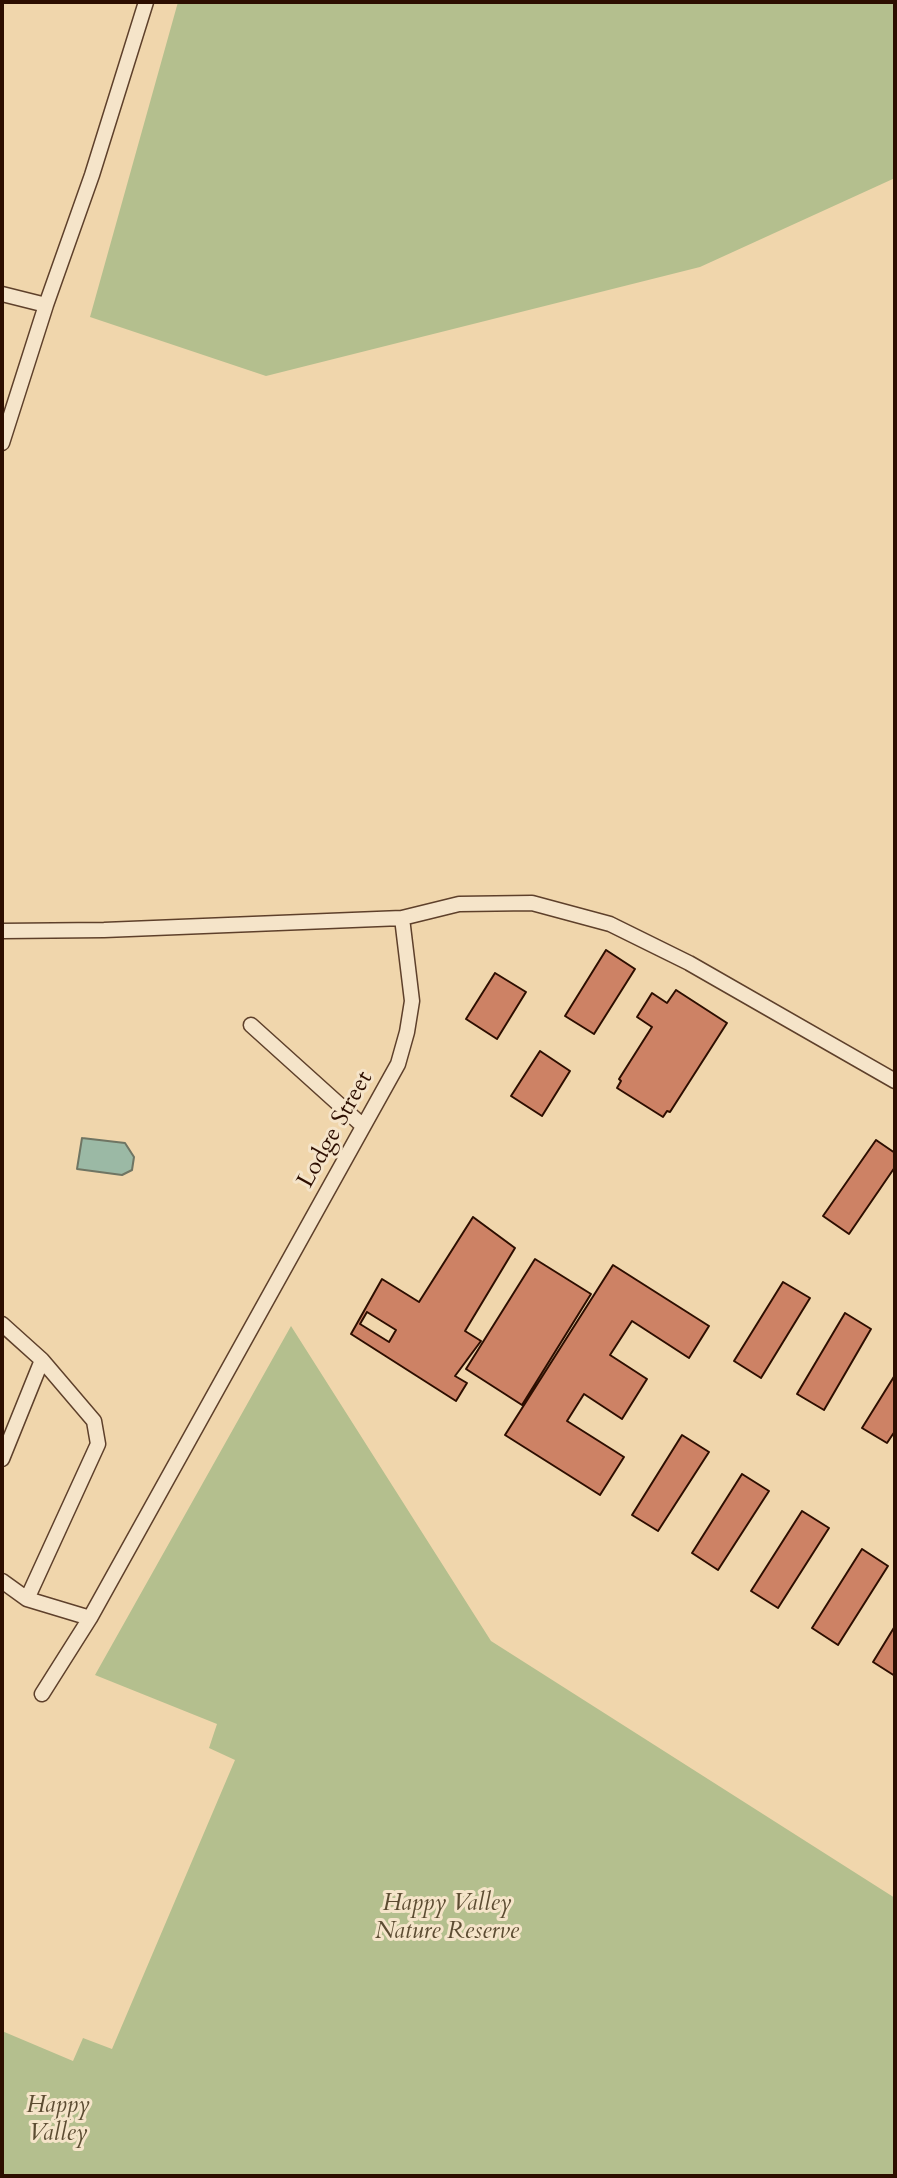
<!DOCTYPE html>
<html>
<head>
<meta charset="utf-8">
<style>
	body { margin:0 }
	#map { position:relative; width:897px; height:2178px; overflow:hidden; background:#f0d6ac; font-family:Cardo,serif }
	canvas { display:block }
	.frame { position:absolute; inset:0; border:4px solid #2d0e00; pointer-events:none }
</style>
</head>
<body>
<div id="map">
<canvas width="897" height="2178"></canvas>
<div class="frame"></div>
</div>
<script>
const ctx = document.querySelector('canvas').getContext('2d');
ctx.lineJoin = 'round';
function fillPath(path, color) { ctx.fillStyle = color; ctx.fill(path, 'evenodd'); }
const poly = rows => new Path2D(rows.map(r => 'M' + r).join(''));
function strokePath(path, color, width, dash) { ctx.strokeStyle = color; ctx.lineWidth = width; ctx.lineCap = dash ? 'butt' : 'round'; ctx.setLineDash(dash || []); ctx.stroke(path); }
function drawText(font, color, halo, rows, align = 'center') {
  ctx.font = font + ' Cardo,serif'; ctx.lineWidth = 6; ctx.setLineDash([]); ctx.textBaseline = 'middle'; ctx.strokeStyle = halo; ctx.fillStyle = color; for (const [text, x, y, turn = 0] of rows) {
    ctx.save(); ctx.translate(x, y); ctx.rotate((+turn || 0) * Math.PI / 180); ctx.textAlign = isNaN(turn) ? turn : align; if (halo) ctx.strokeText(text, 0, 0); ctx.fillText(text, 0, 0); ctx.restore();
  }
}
fillPath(poly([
	[178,2,895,2,895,178,700,267,266,376,90,317],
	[291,1326,491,1641,895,1898,895,2176,2,2176,2,2031,73,2061,83,2038,112,2049,235,1760,209,1748,217,1724,95,1675]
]), '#b4bf8e');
const water = poly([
	[82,1138,125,1143,134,1157,132,1170,122,1175,77,1169,82,1138]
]);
fillPath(water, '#9bb9a5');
strokePath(water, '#6f7563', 2);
const building = poly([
	[606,950,635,969,594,1034,565,1016,606,950],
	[495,973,526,992,497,1039,466,1019,495,973],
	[676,990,727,1023,670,1112,667,1111,663,1117,617,1088,621,1081,619,1079,652,1027,637,1017,652,993,667,1003,676,990],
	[540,1051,570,1071,542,1116,511,1096,540,1051],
	[876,1140,895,1153,895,1167,849,1234,823,1216,876,1140],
	[473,1217,515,1248,465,1331,481,1341,455,1376,467,1383,456,1401,351,1334,382,1279,419,1302,473,1217],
	[367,1312,396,1330,389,1342,360,1324,367,1312],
	[535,1259,591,1294,522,1405,466,1369,535,1259],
	[613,1265,709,1326,689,1358,632,1321,610,1355,647,1379,622,1419,584,1394,567,1421,624,1457,600,1495,505,1435,613,1265],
	[783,1282,810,1298,761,1378,734,1361,783,1282],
	[845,1313,871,1329,824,1410,797,1394,845,1313],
	[895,1375,895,1431,887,1443,862,1428,895,1375],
	[682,1435,709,1452,658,1531,632,1515,682,1435],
	[742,1474,769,1491,718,1570,692,1553,742,1474],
	[802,1511,829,1528,778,1608,751,1591,802,1511],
	[862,1549,888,1566,838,1645,812,1628,862,1549],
	[895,1626,895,1676,873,1662,895,1626]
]);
fillPath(building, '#cd8265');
strokePath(building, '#2d0e00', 2);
const service = poly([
	[2,294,46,305],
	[2,443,46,305,92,175,146,2],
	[402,918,459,904,532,903,610,924,689,963,895,1081],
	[2,931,104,930,402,918,412,1001,407,1032,398,1064,90,1618,42,1694],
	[251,1025,363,1126],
	[2,1324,42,1360,2,1459],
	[2,1581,27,1599,90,1618],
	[27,1599,98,1444,94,1421,42,1360]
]);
strokePath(service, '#5e402b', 17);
strokePath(service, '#f5e4c9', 14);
drawText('24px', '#2d0e00', '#f5e4c9', [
	["Lodge Street",336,1130,-61]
]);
drawText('italic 24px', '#5c4c32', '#f5e4c9', [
	["Happy Valley",447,1904],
	["Nature Reserve",447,1932],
	["Happy",58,2106],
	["Valley",58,2134]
]);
</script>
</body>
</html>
